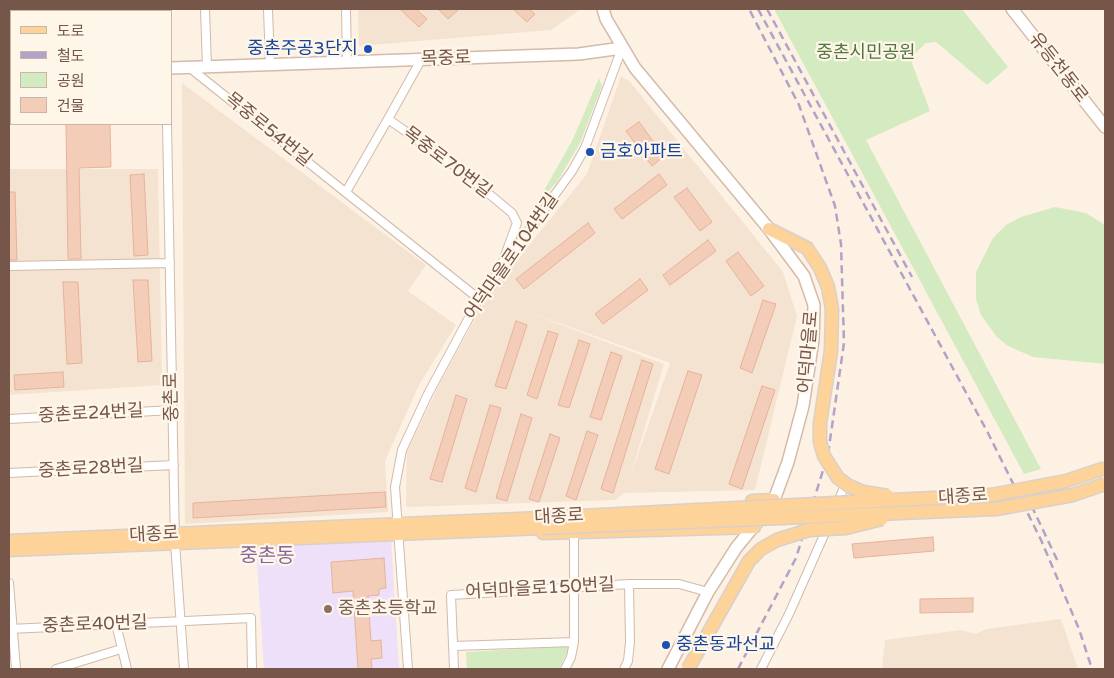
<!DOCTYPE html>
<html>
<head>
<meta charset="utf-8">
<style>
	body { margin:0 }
	#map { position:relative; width:1114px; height:678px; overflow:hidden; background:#fdf1e3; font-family:"Varela Round","Noto Sans KR",sans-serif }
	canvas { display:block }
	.frame { position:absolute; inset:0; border:10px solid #765648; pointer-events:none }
	.legend { position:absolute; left:10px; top:10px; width:162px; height:115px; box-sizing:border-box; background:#fff6ea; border:1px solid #c8b6a9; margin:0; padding:6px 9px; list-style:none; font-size:15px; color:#765648 }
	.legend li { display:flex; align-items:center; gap:10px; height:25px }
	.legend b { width:25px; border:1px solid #c8b6a9 }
</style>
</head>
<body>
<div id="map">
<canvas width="1114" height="678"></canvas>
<div class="frame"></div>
<ul class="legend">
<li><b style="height:6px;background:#fed399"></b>도로</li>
<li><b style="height:6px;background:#b3a1c7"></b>철도</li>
<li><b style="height:14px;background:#d4ebc1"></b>공원</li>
<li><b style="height:14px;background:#f4cdb9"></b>건물</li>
</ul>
</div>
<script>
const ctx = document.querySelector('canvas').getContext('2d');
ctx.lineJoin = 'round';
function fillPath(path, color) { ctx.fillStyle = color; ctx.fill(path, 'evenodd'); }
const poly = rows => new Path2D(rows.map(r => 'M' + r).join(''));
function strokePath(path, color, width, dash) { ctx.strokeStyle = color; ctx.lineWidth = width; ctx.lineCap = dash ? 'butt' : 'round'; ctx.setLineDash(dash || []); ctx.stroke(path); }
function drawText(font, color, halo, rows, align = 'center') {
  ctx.font = font + ' "Varela Round","Noto Sans KR",sans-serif'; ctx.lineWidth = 4.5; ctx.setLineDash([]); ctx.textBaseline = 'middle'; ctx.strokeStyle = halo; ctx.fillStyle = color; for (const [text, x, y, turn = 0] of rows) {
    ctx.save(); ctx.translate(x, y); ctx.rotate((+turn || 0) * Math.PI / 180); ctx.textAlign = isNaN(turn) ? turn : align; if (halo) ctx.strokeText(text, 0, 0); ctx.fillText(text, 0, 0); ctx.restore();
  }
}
fillPath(poly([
	[358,9,581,9,551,30,359,46],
	[621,76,630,82,783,272,797,316,755,490,624,493,616,500,406,507,407,452,440,383,487,297,587,174],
	[525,311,670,363,630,477,664,364],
	[182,83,426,265,408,291,456,325,419,385,385,461,388,512,185,524],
	[9,169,158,169,162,385,9,395],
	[1061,619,1078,669,882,669,885,640,961,630,976,634,986,629]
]), '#f5e3d1');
fillPath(poly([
	[391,539,399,669,264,669,256,548]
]), '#eee0f9');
fillPath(poly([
	[774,9,962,9,1008,67,987,85,936,42,926,43,910,58,930,111,866,140,1041,469,1024,474],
	[599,78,602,86,580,143,557,182,536,205,573,139],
	[1055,207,1086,213,1105,225,1105,364,1033,357,1008,346,996,336,981,315,976,299,976,272,993,238,1006,225,1021,217],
	[570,646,559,669,467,669,466,652]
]), '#d4ebc1');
const building = poly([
	[400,9,416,9,427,19,419,27,400,9],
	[438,9,459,9,448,19,438,9],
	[513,9,529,9,535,14,527,22,513,9],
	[639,122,664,156,652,166,626,131,639,122],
	[66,124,110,124,111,167,79,168,81,259,68,259,66,124],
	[144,174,148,255,134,256,130,175,144,174],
	[659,174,667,185,622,219,614,209,659,174],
	[687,188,712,222,700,231,674,197,687,188],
	[9,192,15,192,17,260,9,260,9,192],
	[588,223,595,233,524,289,516,279,588,223],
	[708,240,716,251,670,285,663,275,708,240],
	[738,252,764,286,751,296,726,261,738,252],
	[640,279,648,290,603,324,595,314,640,279],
	[133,280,148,280,152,361,138,362,133,280],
	[63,282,78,282,82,363,67,364,63,282],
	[763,300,776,304,752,373,740,368,763,300],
	[516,321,527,325,506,389,495,386,516,321],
	[548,331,558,334,537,399,527,395,548,331],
	[579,340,590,344,569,408,558,405,579,340],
	[611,352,622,356,601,420,590,417,611,352],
	[642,360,653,364,613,493,601,489,642,360],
	[688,371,702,375,669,474,655,469,688,371],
	[63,372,64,387,15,390,14,375,63,372],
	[762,386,775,390,742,489,729,484,762,386],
	[456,395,467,399,442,482,430,479,456,395],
	[490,405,501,408,476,492,465,488,490,405],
	[521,414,532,418,507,501,496,498,521,414],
	[587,431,598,435,576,500,566,496,587,431],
	[550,434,560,438,539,502,529,499,550,434],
	[385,492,386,507,193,518,193,503,385,492],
	[933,537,934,551,854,558,852,544,933,537],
	[384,558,386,588,379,589,379,595,368,596,371,641,381,640,382,658,371,659,372,669,358,669,353,591,333,593,331,562,384,558],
	[973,598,973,612,920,613,920,599,973,598]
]);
fillPath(building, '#f4cdb9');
strokePath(building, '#e7b299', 1);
const street = poly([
	[66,9,66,11],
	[134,9,134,11],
	[205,9,207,67],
	[268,9,270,65],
	[346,9,347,62],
	[421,60,388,119,459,169,512,213,517,223,503,261],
	[190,68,479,299],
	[167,124,175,543,184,669],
	[346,192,388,119],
	[9,266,170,263],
	[9,419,173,410],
	[9,473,174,465],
	[837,504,843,490],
	[9,583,16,669],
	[116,624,127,669],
	[9,629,251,618,252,669],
	[453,646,574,642],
	[56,669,121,649],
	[408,669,395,487,402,450,428,394,479,299,572,171,585,148,622,48],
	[454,669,451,595,629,584,679,584,708,592],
	[565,669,571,657,574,642,574,534],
	[624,669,628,661,630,642,629,584],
	[761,669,789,614,828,526]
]);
const secondary = poly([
	[603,9,606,19,635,68,769,229,804,276,814,305,813,340,803,406,788,462,774,500,769,507],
	[1012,9,1105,127],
	[171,68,579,54,622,48],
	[9,72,11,72],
	[668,669,708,592,736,548,758,521]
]);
const primary = poly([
	[769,229,807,248,820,268,828,287,832,309],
	[752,501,774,500],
	[543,533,754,527],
	[9,541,542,518],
	[9,550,542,528]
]);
strokePath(street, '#d1baac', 10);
strokePath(secondary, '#d4baa9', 14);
strokePath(primary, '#d9d0cc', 15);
strokePath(street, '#fff', 8);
strokePath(secondary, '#fff', 11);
strokePath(primary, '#fed399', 12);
strokePath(poly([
	[758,9,988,433,1041,540,1079,629,1092,669],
	[767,9,912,277],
	[1026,494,1059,564],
	[738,669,796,558,828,454,844,343,841,244,835,206,799,105,749,9]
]), '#b3a1c7', 2.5, [8, 5]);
const primaryBridge = poly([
	[832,309,831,351,820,423,820,442,824,456,838,478,849,486,863,492,888,496],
	[542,518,991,495,1066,481,1105,468],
	[542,528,996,509,1073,495,1105,484],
	[688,669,749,561,761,549,777,540,809,530,846,528,882,519]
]);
strokePath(primaryBridge, '#d9d0cc', 15, []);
strokePath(primaryBridge, '#fed399', 12);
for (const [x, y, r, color] of [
	[368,49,5,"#1a4fb4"],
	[590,152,5,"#1a4fb4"],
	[328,609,5,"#8d6e63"],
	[666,645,5,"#1a4fb4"]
]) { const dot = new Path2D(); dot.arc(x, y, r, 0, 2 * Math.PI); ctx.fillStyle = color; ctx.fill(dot); strokePath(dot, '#fff6ea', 2); }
drawText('18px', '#164399', '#fff6ea', [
	["중촌주공3단지",358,49,"right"],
	["금호아파트",600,152],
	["중촌동과선교",676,645]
], 'left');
drawText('18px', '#51773c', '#fff6ea', [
	["중촌시민공원",866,53]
]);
drawText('18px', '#765648', '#fff6ea', [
	["목중로",446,59,-2],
	["유등천동로",1058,68,52],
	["목중로54번길",268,130,39],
	["목중로70번길",447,163,37],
	["어덕마을로104번길",512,257,-55],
	["어덕마을로",809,352,-85],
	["중촌로",172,397,-91],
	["중촌로24번길",91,414,-3],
	["중촌로28번길",91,469,-3],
	["대종로",963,497,-4],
	["대종로",559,517,-3],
	["대종로",154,535,-3],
	["어덕마을로150번길",540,589,-3],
	["중촌로40번길",95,625,-2]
]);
drawText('18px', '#785e54', '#fff6ea', [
	["중촌초등학교",338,609]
], 'left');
drawText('20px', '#84639a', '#fff6ea', [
	["중촌동",267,557]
]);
</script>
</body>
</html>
